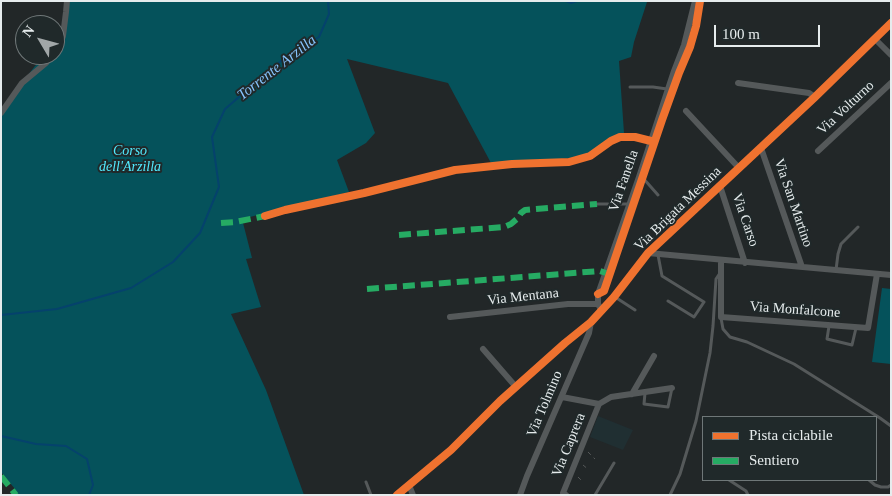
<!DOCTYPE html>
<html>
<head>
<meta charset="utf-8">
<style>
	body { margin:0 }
	#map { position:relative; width:892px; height:496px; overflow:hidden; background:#222728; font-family:Georgia,serif }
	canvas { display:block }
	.frame { position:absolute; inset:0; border:2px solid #e6eced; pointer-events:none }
	.legend { position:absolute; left:702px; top:416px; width:175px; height:65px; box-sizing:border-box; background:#20292a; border:1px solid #6f7778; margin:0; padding:6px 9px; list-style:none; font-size:15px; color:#e6eced }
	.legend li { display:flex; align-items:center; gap:10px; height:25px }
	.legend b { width:25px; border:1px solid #6f7778 }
	.north { position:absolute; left:15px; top:15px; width:50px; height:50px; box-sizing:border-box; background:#20292a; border:1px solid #6f7778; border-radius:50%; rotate:307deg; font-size:14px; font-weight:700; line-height:20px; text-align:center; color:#e6eced }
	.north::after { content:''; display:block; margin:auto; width:18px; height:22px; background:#a1a7a8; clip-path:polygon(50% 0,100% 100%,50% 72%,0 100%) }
	.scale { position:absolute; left:714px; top:25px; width:106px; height:22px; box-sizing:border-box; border:2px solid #e6eced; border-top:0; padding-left:6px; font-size:15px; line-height:18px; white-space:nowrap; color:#e6eced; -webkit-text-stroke:4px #20292a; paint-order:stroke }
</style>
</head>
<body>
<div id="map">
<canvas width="892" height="496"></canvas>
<div class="frame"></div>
<ul class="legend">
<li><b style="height:6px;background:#ef722f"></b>Pista ciclabile</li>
<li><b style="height:6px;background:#26ab63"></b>Sentiero</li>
</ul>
<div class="north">N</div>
<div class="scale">100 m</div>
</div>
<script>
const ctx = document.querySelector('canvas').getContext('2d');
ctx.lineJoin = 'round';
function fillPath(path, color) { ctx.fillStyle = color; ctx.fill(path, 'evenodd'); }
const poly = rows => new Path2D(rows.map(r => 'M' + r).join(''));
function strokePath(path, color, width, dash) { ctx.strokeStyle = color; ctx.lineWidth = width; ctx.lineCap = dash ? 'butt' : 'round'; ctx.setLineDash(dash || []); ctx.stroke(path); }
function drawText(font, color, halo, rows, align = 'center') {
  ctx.font = font + ' Georgia,serif'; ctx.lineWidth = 4; ctx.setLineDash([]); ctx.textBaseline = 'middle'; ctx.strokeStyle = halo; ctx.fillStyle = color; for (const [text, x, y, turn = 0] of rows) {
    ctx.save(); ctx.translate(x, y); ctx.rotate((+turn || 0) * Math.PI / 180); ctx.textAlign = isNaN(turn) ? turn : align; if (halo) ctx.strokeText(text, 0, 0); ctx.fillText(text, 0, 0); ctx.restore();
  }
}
fillPath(poly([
	[598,416,633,430,623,450,590,437]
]), '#202f32');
fillPath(poly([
	[68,1,690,1,647,2,634,42,631,57,619,61,624,133,606,142,595,151,575,158,491,163,448,83,347,59,375,133,366,143,337,160,349,192,242,219,252,258,246,259,261,307,231,314,266,390,304,495,15,495,15,489,1,472,1,115,14,93,35,66,48,55,55,55,61,43],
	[882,288,891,289,891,364,872,362]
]), '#05525b');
strokePath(poly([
	[566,1,571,3,577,1],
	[1,315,57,309,131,288,173,262,200,233,219,187,212,137,225,109,288,55,319,37,329,14,328,1],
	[1,436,36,444,66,446,87,459,93,485,89,495]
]), '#05426c', 2);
strokePath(poly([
	[588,452,595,459],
	[583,465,589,470],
	[578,477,583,482]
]), '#565959', 1, [4, 4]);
strokePath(poly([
	[630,87,653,87,667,89],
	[639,177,643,178,658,195],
	[597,204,629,204],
	[658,255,662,276,704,302,694,317,668,301],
	[836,270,838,254,841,244,858,227],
	[615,297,635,310],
	[721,318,723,329,730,337,747,342,794,364,880,418,891,426],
	[829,326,827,339,852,345,856,328],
	[645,393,644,404,668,407,672,388],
	[729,480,746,491,748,495],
	[869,480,875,485,881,487,888,487,891,485],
	[366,482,371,495],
	[595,495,614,463],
	[670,495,680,474,696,421,710,353,713,326,716,279,720,273]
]), '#55595a', 3);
strokePath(poly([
	[875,39,891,55],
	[55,52,59,47,63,36,66,12,67,1],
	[738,83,809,93,815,97],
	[686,111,739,168],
	[1,113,22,83,46,63,52,55],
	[761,148,802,267],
	[818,151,891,83],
	[720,186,745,263],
	[265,216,285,210,364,193,455,170,512,164,569,162,590,156,611,141,620,137,635,137,651,141],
	[648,253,891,275],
	[721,260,721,317,868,328,877,274],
	[602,311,598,304,598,294,639,177,674,71,684,45,695,1],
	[450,317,568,304,598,304],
	[483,349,516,387],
	[632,394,654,356],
	[562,397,599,404,611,397,672,388],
	[409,485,413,495],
	[397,495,451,450,500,401,565,343,591,322,614,297,648,253,815,97,891,23],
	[520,495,527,476,589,333,591,322],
	[566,495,563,493,599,404]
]), '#55595a', 6);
strokePath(poly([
	[221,223,235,222,265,216],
	[399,235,504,227,511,224,518,218,521,213,525,210,597,204],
	[367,289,600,271,606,273],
	[1,476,16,495]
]), '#26ab63', 6, [12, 6]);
strokePath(poly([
	[265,216,285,210,364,193,455,170,512,164,569,162,590,156,611,141,620,137,635,137,651,141],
	[598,294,604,291,662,120,679,73,690,47,696,26,700,1],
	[397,495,451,450,500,401,565,343,591,322,614,297,648,253,815,97,891,23]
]), '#ef722f', 8);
drawText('14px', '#e6eced', '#20292a', [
	["Via Volturno",846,108,-43],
	["Via Fanella",624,181,-71],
	["Via San Martino",793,203,71],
	["Via Brigata Messina",678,209,-44],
	["Via Carso",745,220,71],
	["Via Mentana",523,297,-6],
	["Via Monfalcone",795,310,4],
	["Via Tolmino",545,404,-67],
	["Via Caprera",569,445,-68]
]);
drawText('italic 14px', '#51eafe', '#20292a', [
	["Corso",130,151],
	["dell'Arzilla",130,167]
]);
drawText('italic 15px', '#87c4fd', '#20292a', [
	["Torrente Arzilla",277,68,-38]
]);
</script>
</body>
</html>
